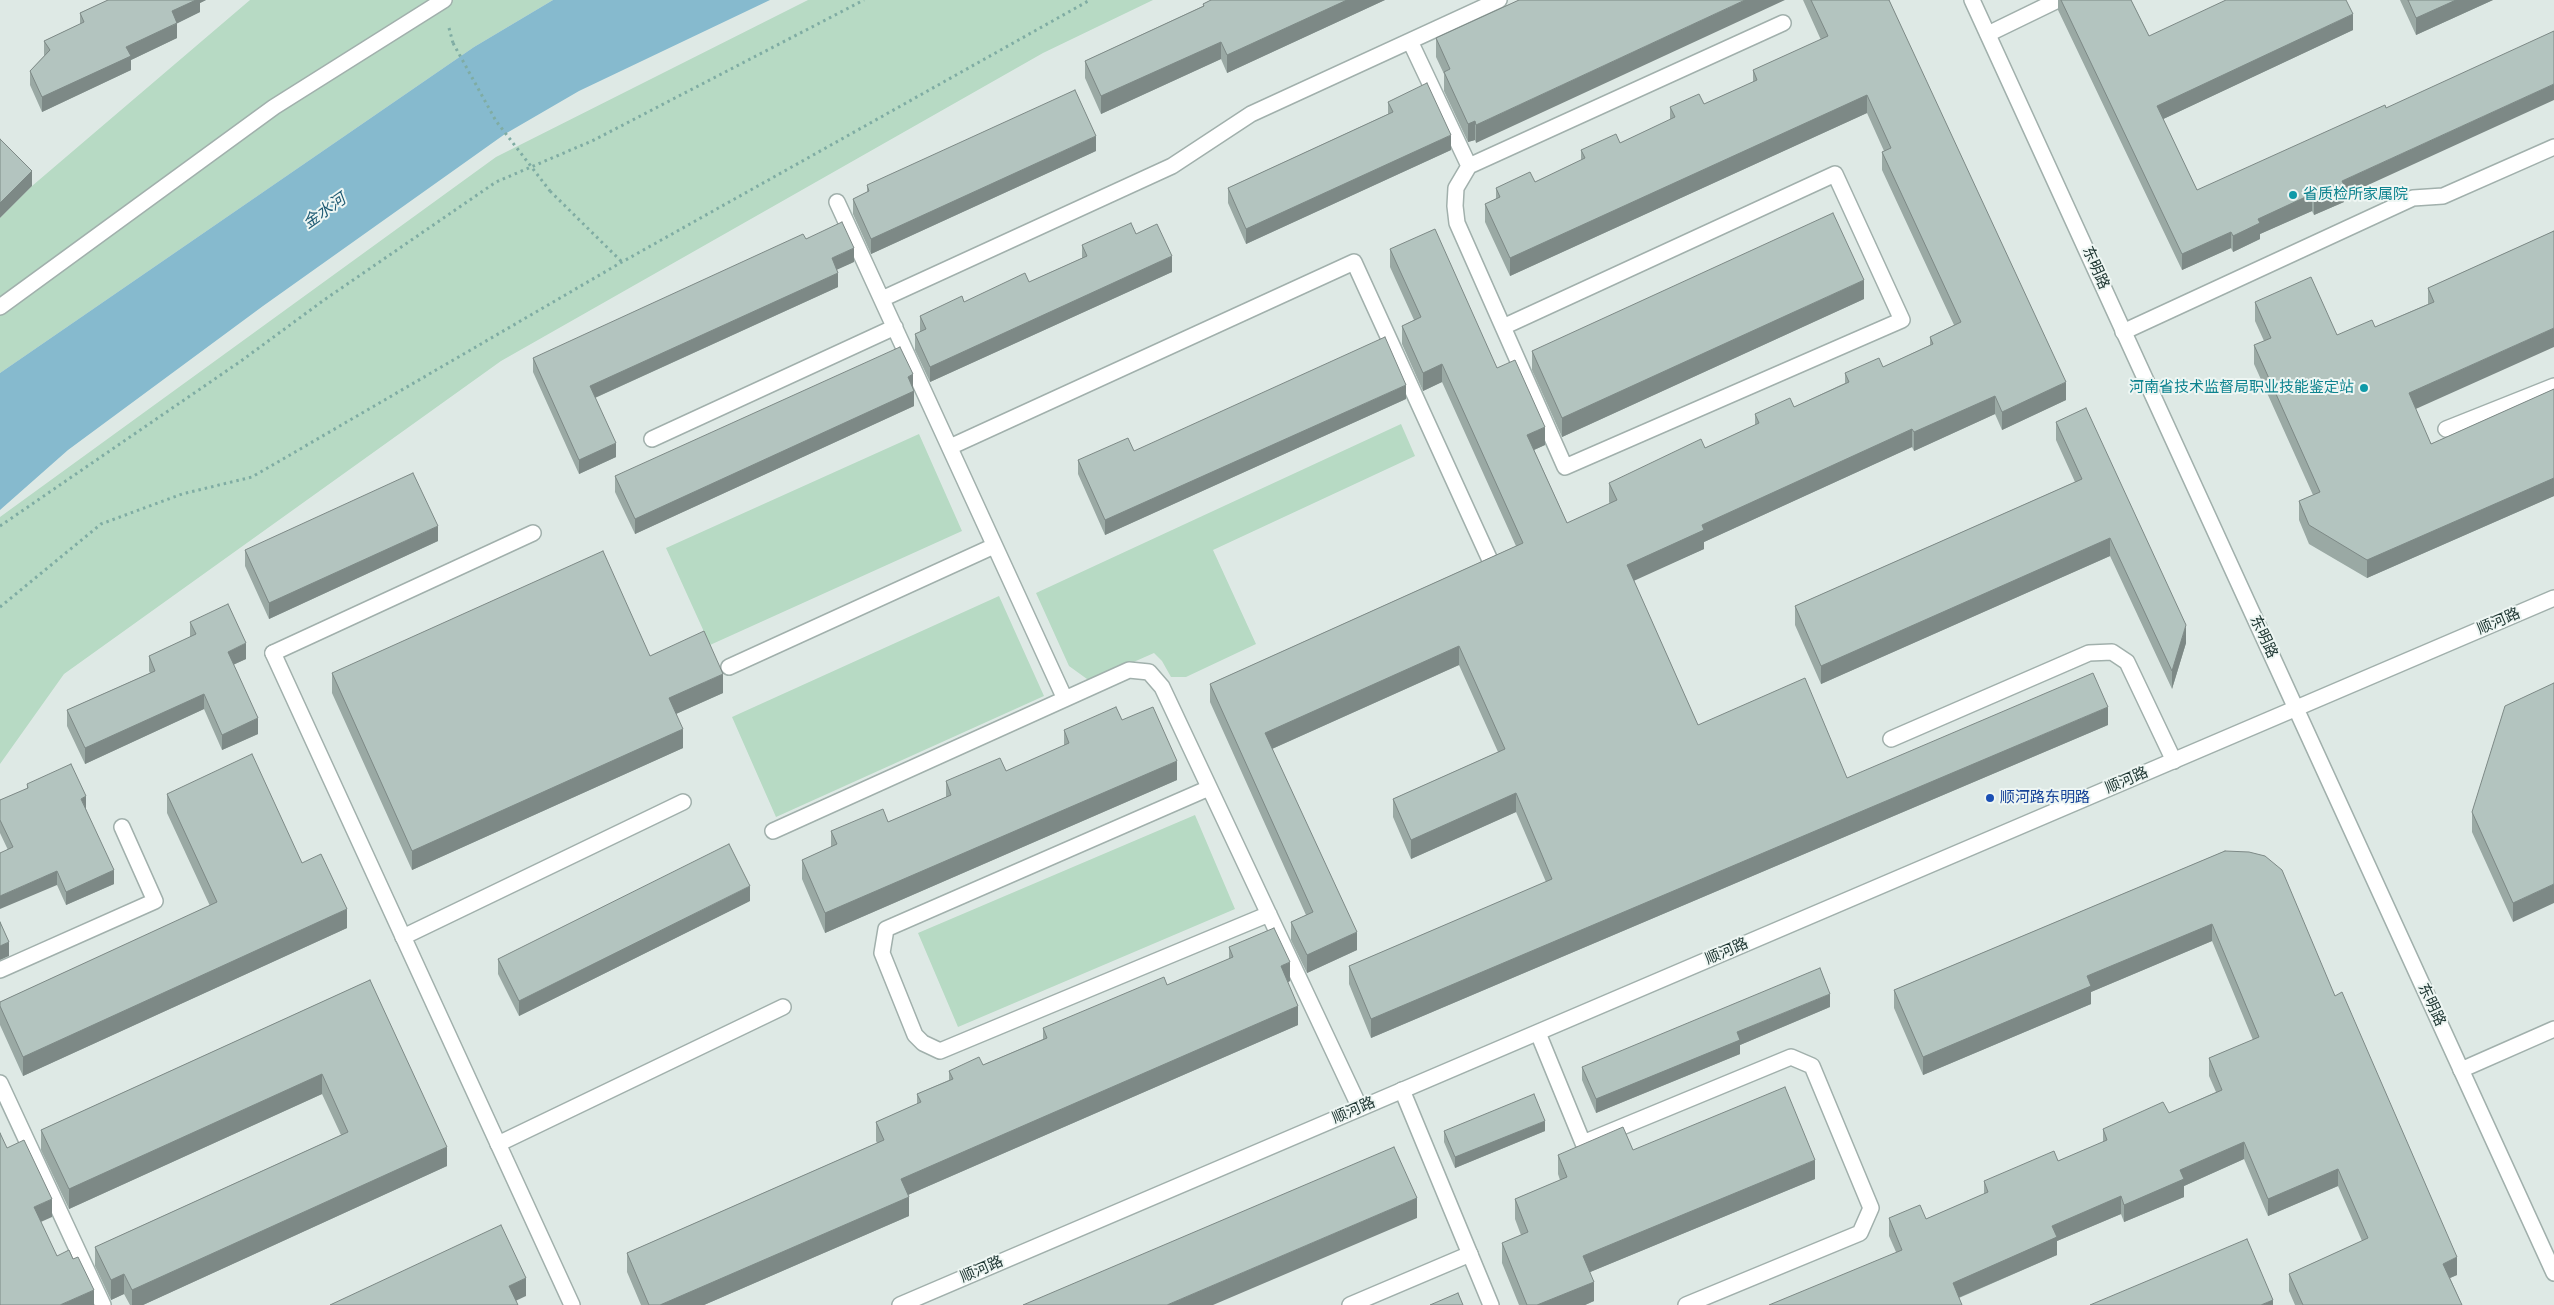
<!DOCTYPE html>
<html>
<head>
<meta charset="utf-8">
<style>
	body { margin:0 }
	canvas { display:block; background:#dee9e5 }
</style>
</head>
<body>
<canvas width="2554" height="1305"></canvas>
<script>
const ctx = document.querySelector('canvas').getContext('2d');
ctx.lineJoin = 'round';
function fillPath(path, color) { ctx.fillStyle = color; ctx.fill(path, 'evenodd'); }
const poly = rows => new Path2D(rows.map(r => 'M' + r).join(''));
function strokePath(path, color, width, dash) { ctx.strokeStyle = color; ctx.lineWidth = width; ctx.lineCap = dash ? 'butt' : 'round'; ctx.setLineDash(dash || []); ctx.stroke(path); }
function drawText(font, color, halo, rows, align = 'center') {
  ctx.font = font + ' "Sofia Sans Condensed","Noto Sans SC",sans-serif'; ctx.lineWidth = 4; ctx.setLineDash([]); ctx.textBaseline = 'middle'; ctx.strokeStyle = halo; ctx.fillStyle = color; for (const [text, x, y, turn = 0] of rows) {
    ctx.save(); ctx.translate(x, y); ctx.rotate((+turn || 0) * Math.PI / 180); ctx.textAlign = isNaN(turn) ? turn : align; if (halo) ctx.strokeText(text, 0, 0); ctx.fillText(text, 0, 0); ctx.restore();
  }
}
fillPath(poly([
	[250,0,553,0,474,47,0,373,0,218,32,186],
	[808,0,1153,0,1043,53,501,361,64,674,0,764,0,517,496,157],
	[1401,424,1415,456,1213,550,1256,644,1186,677,1171,677,1162,661,1154,653,1095,679,1087,679,1069,666,1036,593],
	[919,434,962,531,710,645,666,548],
	[999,596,1044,696,776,817,732,717],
	[1195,815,1235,909,958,1027,918,933]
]), '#b7dac4');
fillPath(poly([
	[553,0,770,0,579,91,505,134,263,306,68,450,0,510,0,373,474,47]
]), '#86bace');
const service = poly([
	[1988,34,2058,0],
	[1410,41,1469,166,1456,188,1455,206,1457,223,1503,327,1565,467,1902,320,1835,174,1503,327],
	[1469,166,1783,23],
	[837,202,1065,699],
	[882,299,1172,166,1251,114,1499,0],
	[0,307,274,107,444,0],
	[2123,332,2413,198,2443,196,2554,147],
	[2446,429,2554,386],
	[652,439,895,327],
	[950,447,1354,262,1489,558],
	[273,653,533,533],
	[729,667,994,546],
	[1891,739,2089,653,2112,652,2127,662,2174,761],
	[1209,788,886,929,882,953,915,1035,923,1043,940,1051,1269,914],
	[773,831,1129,670,1149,672,1162,687,1360,1108],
	[403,937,683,802],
	[0,970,155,901,122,827],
	[1538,1033,1583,1143,1791,1057,1812,1066,1871,1208,1860,1233,1686,1305],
	[2461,1070,2554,1029],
	[0,1083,103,1305],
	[498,1144,783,1007],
	[1350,1305,1470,1254]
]);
const minor = poly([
	[273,653,572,1305],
	[1402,1090,1491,1305]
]);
const tertiary = poly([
	[1972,0,2554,1273],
	[900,1305,2554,598]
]);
strokePath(service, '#a1b0ac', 18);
strokePath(minor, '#a1b0ac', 18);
strokePath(tertiary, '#a1b0ac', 18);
strokePath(poly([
	[449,28,453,43],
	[550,191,622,262],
	[0,526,241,361,324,300,496,182,594,140,864,0],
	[0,607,101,524,182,494,252,477,622,262,1090,0]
]), '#7faca3', 3, [2.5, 4]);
strokePath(service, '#fff', 15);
strokePath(minor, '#fff', 15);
strokePath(tertiary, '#fff', 15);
strokePath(poly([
	[453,43,496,121,550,191]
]), '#7faca3', 3, [2.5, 4]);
fillPath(poly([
	[108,0,206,0,200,3,200,12,177,23,177,38,131,60,131,70,42,112,30,85,30,71,44,56,44,41,80,24,80,13],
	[1211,0,1385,0,1227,73,1221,59,1101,114,1085,78,1085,61,1203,6,1203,4],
	[1519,0,1476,143,1475,140,1468,142,1444,91,1444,74,1436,57,1436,38],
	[1803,0,1889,0,2066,400,2002,430,1995,414,1914,451,1912,447,1704,542,1704,549,1633,580,1698,725,1847,778,2108,725,1371,1038,1349,984,1349,966,1546,882,1516,812,1411,859,1393,817,1393,799,1498,752,1459,665,1272,749,1357,950,1307,973,1291,940,1291,922,1306,915,1210,702,1210,684,1516,546,1442,382,1423,391,1402,344,1402,326,1414,320,1390,267,1390,249,1497,368,1545,445,1534,450,1567,523,1610,504,1609,502,1609,483,1705,448,1755,425,1755,414,1794,407,1845,383,1845,373,1883,367,1930,345,1930,337,1954,325,1882,170,1882,152,1884,151,1867,113,1510,276,1485,222,1485,204,1496,199,1496,188,1535,182,1581,160,1581,150,1620,143,1670,120,1670,107,1704,104,1753,82,1753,70,1821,40],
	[2058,0,2131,0,2149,36,2353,30,2163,119,2197,190,2344,196,2344,202,2314,215,2312,211,2260,234,2260,239,2233,252,2231,248,2182,270,2058,10],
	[2400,0,2493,0,2416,35],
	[1388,102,1451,150,1246,244,1228,203,1228,188,1388,114],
	[1096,151,871,254,853,214,853,199,867,192,867,185],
	[2554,231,2415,408,2431,444,2554,389,2554,496,2367,578,2309,544,2299,520,2299,501,2313,495,2254,364,2254,345,2264,341,2255,321,2255,302,2337,335,2375,327,2428,304,2428,288],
	[1136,234,1172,272,930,382,915,350,915,334,920,332,920,316,1029,282,1082,258,1082,245],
	[854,262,837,269,838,287,595,398,616,457,579,474,533,372,533,358],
	[1864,299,1562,437,1532,370,1532,351],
	[913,388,914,406,635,534,615,492,615,476],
	[1406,399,1105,535,1078,474,1078,460,1134,451],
	[2056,422,2186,643,2172,689,2110,556,1821,684,1795,625,1795,606,2075,482,2056,440],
	[438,541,269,619,245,566,245,550],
	[190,622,246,659,233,665,258,734,222,750,204,709,85,764,67,726,67,710,150,673,149,671,149,656,190,637],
	[650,656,723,693,676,714,683,748,412,870,332,693,332,673],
	[2554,683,2513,922,2472,832,2472,812],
	[1122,720,1177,780,825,933,802,879,802,860,831,847,831,831,888,822,946,797,946,781,1006,771,1064,746,1064,730],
	[27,784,86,809,114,884,66,905,57,885,8,850,0,833,0,800,27,789],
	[167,794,302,863,347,928,23,1076,0,1025,0,1002,210,906,167,813],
	[2225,851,2335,996,2457,1275,2450,1278,2462,1305,2295,1305,2289,1291,2289,1274,2362,1241,2338,1186,2268,1216,2244,1159,2184,1186,2184,1197,2124,1222,2121,1214,2057,1241,2057,1255,1959,1298,1896,1252,1889,1236,1889,1218,1926,1219,1984,1194,1984,1181,2058,1161,2103,1142,2103,1129,2169,1113,2216,1092,2209,1076,2209,1058,2253,1040,2212,941,2091,992,2091,1004,1923,1075,1894,1008,1894,990],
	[750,901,519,1016,498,974,498,959],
	[1229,947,1290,981,1288,982,1298,1025,908,1195,909,1216,704,1305,641,1305,627,1272,627,1253,877,1143,876,1141,876,1122,917,1104,917,1094,949,1080,949,1071,983,1065,1043,1039,1043,1028,1167,985,1229,959],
	[370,980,447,1166,143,1305,130,1305,124,1294,111,1300,95,1266,95,1247,341,1135,322,1094,69,1209,41,1150,41,1130],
	[1830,1007,1740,1045,1740,1054,1596,1113,1582,1080,1582,1067],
	[1444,1131,1545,1131,1455,1168,1444,1142],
	[1633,1150,1815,1179,1590,1272,1594,1301,1585,1305,1519,1305,1502,1263,1502,1243,1521,1235,1515,1219,1515,1199,1560,1180,1558,1174,1558,1155]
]), '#9aa9a4');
fillPath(poly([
	[196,0,206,0,200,3,200,12,172,26,172,11],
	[1347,0,1385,0,1227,73,1227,55],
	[1745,0,1785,0,1476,143,1476,125],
	[2456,0,2493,0,2416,35,2416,18],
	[2353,14,2353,30,2157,122,2157,106],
	[177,23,177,38,131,60,131,70,42,112,42,97,126,47],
	[1221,42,1221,59,1101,114,1101,96],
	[2554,84,2554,100,2344,196,2344,202,2314,215,2314,199,2342,181],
	[1867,95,1867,113,1510,276,1510,258],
	[1475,121,1475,140,1468,142,1468,124],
	[1451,135,1451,150,1246,244,1246,229],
	[1096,136,1096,151,871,254,871,239],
	[32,171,32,186,0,218,0,203],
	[2312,194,2312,211,2260,234,2260,239,2233,252,2233,236,2258,219],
	[2231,232,2231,248,2182,270,2182,254],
	[854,248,854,262,832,272,832,258],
	[1172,256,1172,272,930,382,930,367],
	[838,273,838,287,590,400,590,386],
	[1864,280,1864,299,1562,437,1562,418],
	[2554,328,2554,347,2409,412,2409,393],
	[1442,364,1442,382,1423,391,1423,373],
	[913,374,913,390,908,377],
	[2066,382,2066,400,2002,430,2002,412],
	[1406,385,1406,399,1105,535,1105,520],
	[914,391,914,406,635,534,635,519],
	[1995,396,1995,414,1914,451,1914,432],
	[1545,427,1545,445,1527,453,1527,435],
	[1912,429,1912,447,1704,542,1704,549,1627,584,1627,565,1702,525],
	[616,443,616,457,579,474,579,460],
	[2554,478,2554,496,2367,578,2367,560],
	[438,526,438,541,269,619,269,603],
	[2110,538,2110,556,1821,684,1821,666],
	[2186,625,2186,643,2172,689,2172,671],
	[246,643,246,659,228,667,228,652],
	[1459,646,1459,665,1265,752,1265,733],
	[723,674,723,693,669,717,669,698],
	[204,694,204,709,85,764,85,748],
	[2108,707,2108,725,1371,1038,1371,1019],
	[258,718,258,734,222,750,222,735],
	[683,729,683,748,412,870,412,851],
	[1177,761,1177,780,825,933,825,913],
	[1516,793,1516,812,1411,859,1411,840],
	[86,796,86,810,81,799],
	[114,870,114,884,66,905,66,892],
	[57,871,57,885,0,909,0,896],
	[2554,884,2554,903,2513,922,2513,903],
	[750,886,750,901,519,1016,519,1001],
	[347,909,347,928,23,1076,23,1057],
	[2212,924,2212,941,2091,992,2091,1004,1923,1075,1923,1057,2087,976],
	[1357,932,1357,950,1307,973,1307,955],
	[9,942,9,956,0,960,0,946],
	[1290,962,1290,981,1281,986,1281,966],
	[1830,994,1830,1007,1740,1045,1740,1054,1596,1113,1596,1099,1737,1032],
	[1298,1006,1298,1025,901,1198,901,1179],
	[322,1074,322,1094,69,1209,69,1189],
	[1545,1121,1545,1131,1455,1168,1455,1157],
	[2244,1142,2244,1159,2184,1186,2184,1197,2124,1222,2124,1205,2180,1170],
	[447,1147,447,1166,143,1305,132,1305,132,1290],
	[1815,1160,1815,1179,1583,1275,1583,1256],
	[2338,1169,2338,1186,2268,1216,2268,1199],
	[2121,1196,2121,1214,2057,1241,2057,1255,1953,1300,1953,1283,2052,1226],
	[909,1197,909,1216,704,1305,660,1305],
	[1417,1198,1417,1218,1213,1305,1167,1305],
	[52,1199,52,1217,34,1225,34,1207],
	[2457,1257,2457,1275,2443,1281,2443,1264],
	[124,1274,124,1294,111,1300,111,1280],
	[526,1278,526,1296,509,1304,509,1286],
	[1594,1282,1594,1301,1585,1305,1537,1305],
	[94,1290,94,1305,60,1305],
	[2273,1300,2273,1305,2261,1305]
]), '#7d8986');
const building = poly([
	[108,0,196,0,172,11,177,23,126,47,131,56,42,97,30,71,50,50,44,41,84,22,80,13,108,0],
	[1211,0,1347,0,1227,55,1221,42,1101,96,1085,61,1204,6,1203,4,1211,0],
	[1519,0,1745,0,1476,125,1475,121,1468,124,1444,72,1450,69,1436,38,1519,0],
	[1811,0,1889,0,2066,382,2002,412,1995,396,1914,432,1912,429,1702,525,1704,530,1627,565,1698,725,1805,678,1847,778,2093,673,2108,707,1371,1019,1349,966,1552,879,1516,793,1411,840,1393,799,1505,749,1459,646,1265,733,1357,932,1307,955,1291,922,1313,912,1210,684,1523,543,1442,364,1423,373,1402,326,1421,317,1390,249,1435,229,1497,368,1515,360,1545,427,1527,435,1567,523,1617,500,1609,483,1701,439,1705,448,1759,423,1755,414,1790,398,1794,407,1849,382,1845,373,1879,358,1883,367,1933,344,1930,337,1961,322,1882,152,1891,148,1867,95,1510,258,1485,204,1500,197,1496,188,1530,172,1535,182,1585,158,1581,150,1616,134,1620,143,1675,117,1670,107,1699,94,1704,104,1757,80,1753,70,1828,36,1811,0],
	[2061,0,2131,0,2149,36,2226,0,2346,0,2353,14,2157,106,2197,190,2385,105,2386,108,2554,31,2554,84,2342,181,2344,185,2314,199,2312,194,2258,219,2260,223,2233,236,2231,232,2182,254,2061,0],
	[2408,0,2456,0,2416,18,2408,0],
	[1427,83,1451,135,1246,229,1228,188,1393,112,1388,102,1427,83],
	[1075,90,1096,136,871,239,853,199,869,191,867,185,1075,90],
	[0,139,32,171,0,203,0,139],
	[1833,213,1864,280,1562,418,1532,351,1833,213],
	[842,222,854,248,832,258,838,273,590,386,616,443,579,460,533,358,803,234,806,239,842,222],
	[1131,223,1136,234,1157,224,1172,256,930,367,915,334,926,329,920,316,962,296,964,302,1025,273,1029,282,1087,256,1082,245,1131,223],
	[2554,231,2554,328,2409,393,2431,444,2554,389,2554,478,2367,560,2309,525,2299,501,2320,492,2254,345,2271,338,2255,302,2311,277,2337,335,2372,320,2375,327,2434,302,2428,288,2554,231],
	[1385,337,1406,385,1105,520,1078,460,1128,438,1134,451,1385,337],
	[900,347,913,374,908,377,914,391,635,519,615,476,900,347],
	[2086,408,2186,625,2172,671,2110,538,1821,666,1795,606,2082,479,2056,422,2086,408],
	[413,473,438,526,269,603,245,550,413,473],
	[603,551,650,656,704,631,723,674,669,698,683,729,412,851,332,673,603,551],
	[228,604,246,643,228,652,258,718,222,735,204,694,85,748,67,710,155,671,149,656,196,634,190,622,228,604],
	[2554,683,2554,884,2513,903,2472,812,2505,706,2554,683],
	[1116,707,1122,720,1153,707,1177,761,825,913,802,860,837,844,831,831,883,809,888,822,951,795,946,781,1000,758,1006,771,1069,743,1064,730,1116,707],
	[252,754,302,863,321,854,347,909,23,1057,0,1006,0,1002,217,902,167,794,252,754],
	[71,764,86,796,81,799,114,870,66,892,57,871,0,896,0,853,13,847,0,820,0,800,28,788,27,784,71,764],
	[729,844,750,886,519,1001,498,959,729,844],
	[2225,851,2249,852,2265,856,2282,870,2335,996,2342,992,2457,1257,2443,1264,2462,1305,2303,1305,2289,1274,2368,1238,2338,1169,2268,1199,2244,1142,2180,1170,2184,1179,2124,1205,2121,1196,2052,1226,2057,1237,1953,1283,1962,1305,1769,1305,1902,1250,1889,1218,1920,1205,1926,1219,1988,1192,1984,1181,2054,1151,2058,1161,2107,1140,2103,1129,2163,1102,2169,1113,2222,1090,2209,1058,2259,1037,2212,924,2087,976,2091,986,1923,1057,1894,990,2225,851],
	[0,922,9,942,0,946,0,922],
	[1274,928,1290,962,1281,966,1298,1006,901,1179,909,1197,660,1305,649,1305,627,1253,884,1140,876,1122,921,1102,917,1094,953,1079,949,1071,979,1057,983,1065,1047,1038,1043,1028,1164,977,1167,985,1233,957,1229,947,1274,928],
	[1820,968,1830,994,1737,1032,1740,1040,1596,1099,1582,1067,1820,968],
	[370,980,447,1147,132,1290,124,1274,111,1280,95,1247,348,1132,322,1074,69,1189,41,1130,370,980],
	[1785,1087,1815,1160,1583,1256,1594,1282,1537,1305,1527,1305,1502,1243,1528,1232,1515,1199,1567,1177,1558,1155,1623,1127,1633,1150,1785,1087],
	[1534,1094,1545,1121,1455,1157,1444,1131,1534,1094],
	[0,1133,7,1148,24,1140,52,1199,34,1207,57,1256,69,1250,73,1259,78,1257,94,1290,60,1305,0,1305,0,1133],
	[1394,1147,1417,1198,1167,1305,1023,1305,1394,1147],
	[501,1225,526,1278,509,1286,518,1305,330,1305,501,1225],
	[2247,1239,2273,1300,2261,1305,2090,1305,2247,1239],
	[1458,1293,1463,1305,1430,1305,1458,1293]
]);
fillPath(building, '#b3c4bf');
strokePath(building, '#7d8986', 1);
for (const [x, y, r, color] of [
	[2293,195,5,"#0f9aa8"],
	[2364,388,5,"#0f9aa8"],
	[1990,798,5,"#1a4fb4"]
]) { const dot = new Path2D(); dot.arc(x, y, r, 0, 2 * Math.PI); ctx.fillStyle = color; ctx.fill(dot); strokePath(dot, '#eef6f3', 2); }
drawText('15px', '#0d838f', '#eef6f3', [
	["省质检所家属院",2303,195],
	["河南省技术监督局职业技能鉴定站",2354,388,"right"]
], 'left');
drawText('15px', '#203834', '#eef6f3', [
	["东明路",2095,268,66],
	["顺河路",2499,622,-23],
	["东明路",2263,637,65],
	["顺河路",2127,781,-23],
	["顺河路",1727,952,-23],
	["东明路",2431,1005,65],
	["顺河路",1354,1111,-23],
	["顺河路",982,1270,-23]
]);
drawText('15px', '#164399', '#eef6f3', [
	["顺河路东明路",2000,798]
], 'left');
drawText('italic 16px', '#1c5972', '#eef6f3', [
	["金水河",325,212,-35]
]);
</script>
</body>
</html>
